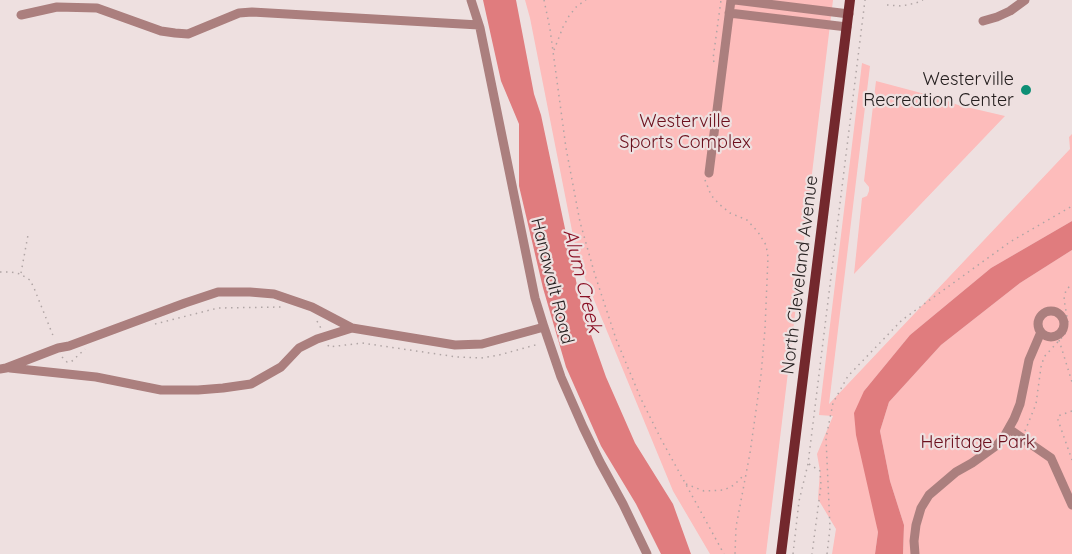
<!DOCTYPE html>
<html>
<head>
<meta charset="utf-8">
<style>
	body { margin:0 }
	canvas { display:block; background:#eee0e0 }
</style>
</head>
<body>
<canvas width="1072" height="554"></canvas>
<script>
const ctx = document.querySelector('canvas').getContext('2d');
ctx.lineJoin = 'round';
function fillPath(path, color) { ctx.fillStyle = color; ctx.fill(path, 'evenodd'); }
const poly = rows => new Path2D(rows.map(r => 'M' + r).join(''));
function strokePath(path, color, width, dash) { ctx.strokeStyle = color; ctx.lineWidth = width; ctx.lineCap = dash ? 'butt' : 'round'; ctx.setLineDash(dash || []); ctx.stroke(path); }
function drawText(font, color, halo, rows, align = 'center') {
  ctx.font = font + ' Quicksand,sans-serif'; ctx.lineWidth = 4.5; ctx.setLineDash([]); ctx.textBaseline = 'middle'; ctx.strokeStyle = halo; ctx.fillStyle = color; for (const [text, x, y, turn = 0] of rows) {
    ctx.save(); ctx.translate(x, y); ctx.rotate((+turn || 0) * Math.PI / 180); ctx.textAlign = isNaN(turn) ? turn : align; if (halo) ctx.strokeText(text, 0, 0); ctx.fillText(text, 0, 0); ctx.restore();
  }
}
fillPath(poly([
	[525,0,833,0,766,554,710,554,673,491,578,261,530,18],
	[862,63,870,66,829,404,1070,149,1069,137,1072,134,1072,221,991,268,910,335,864,391,878,532,875,554,832,554,836,529,818,499,820,471,817,454,833,416,819,415],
	[876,81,940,98,958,105,1005,116,854,274,862,198,867,196,869,191,869,187,864,181],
	[1072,250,1072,554,903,554,904,525,890,481,880,431,889,402,941,345,1020,283]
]), '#fdbcbb');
fillPath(poly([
	[483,0,516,0,534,94,541,115,582,309,606,377,635,443,673,504,691,554,661,554,636,504,601,446,566,367,543,288,519,186,519,124,501,81],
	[1072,221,1072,250,1020,283,941,345,889,402,880,431,890,481,904,525,903,554,875,554,878,532,856,435,854,413,864,391,910,335,991,268]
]), '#e07c7e');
strokePath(poly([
	[544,0,550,29,566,148,580,222,595,275,616,339,641,399,661,439,724,554],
	[887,5,902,6,916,3,923,0],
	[554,50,563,27,569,16,577,6,586,0],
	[714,62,713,59,721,0],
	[705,180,711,195,719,204,730,213,747,220,758,232,766,245,768,257,765,329,761,375,750,453,736,527,735,554],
	[0,272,11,272,20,274,30,280,34,288,54,338],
	[21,273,28,235],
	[317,321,322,330],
	[155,324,218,308,282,307],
	[1059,340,1072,382],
	[328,345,329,347,362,343,457,357,481,358,499,355,539,344],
	[62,357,67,362,71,362,85,349],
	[1072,411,1058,416,1058,420,1072,460],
	[1025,431,1036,404,1041,367,1044,357,1065,334,1068,323,1064,299,1066,290,1072,284],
	[809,464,820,471,821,485,812,554],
	[686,484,704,491,724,490,734,485,744,475],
	[793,554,799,501,808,464,865,0],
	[827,554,830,528,826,438,833,403,848,376,902,320,1010,242,1072,206]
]), '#b0a5a5', 1.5, [1.5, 4.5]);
strokePath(poly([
	[471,0,480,28,535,298,544,327,561,377,583,427,600,462,623,504,647,554],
	[735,0,849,14],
	[729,13,847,27],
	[21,15,57,7,97,8,161,31,175,33,188,34,239,13,252,12,479,25],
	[983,21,997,17,1010,11,1025,0],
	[709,173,731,0],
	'1038 324a13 13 0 1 1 26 0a13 13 0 1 1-26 0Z',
	[10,368,96,377,161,390,198,390,223,388,251,384,281,367,299,348,317,339,352,328],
	[0,369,6,368,58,348,69,346,185,303,218,292,250,292,274,294,312,307,352,328,455,345,482,344,544,327],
	[1009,429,1051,458,1072,505],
	[915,554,914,541,916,525,921,508,929,495,956,472,972,463,997,445,1005,435,1014,419,1020,404,1029,360,1041,332]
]), '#ab7f7e', 9);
strokePath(poly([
	[781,554,850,0]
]), '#73282d', 10);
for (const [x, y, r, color] of [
	[1026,90,6,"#0d8f75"]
]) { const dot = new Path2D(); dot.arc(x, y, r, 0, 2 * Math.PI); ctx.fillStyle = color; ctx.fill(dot); strokePath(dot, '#eee0e0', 2); }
drawText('18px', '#262020', '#eee0e0', [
	["Westerville",1014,80],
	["Recreation Center",1014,101]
], 'right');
drawText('18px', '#6b101d', '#eee0e0', [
	["Westerville",685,122],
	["Sports Complex",685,143],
	["Heritage Park",978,443]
]);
drawText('18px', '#262020', '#eee0e0', [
	["North Cleveland Avenue",800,275,-83],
	["Hanawalt Road",552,281,76]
]);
drawText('italic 20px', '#8a1025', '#eee0e0', [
	["Alum Creek",582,281,76]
]);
</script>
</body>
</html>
